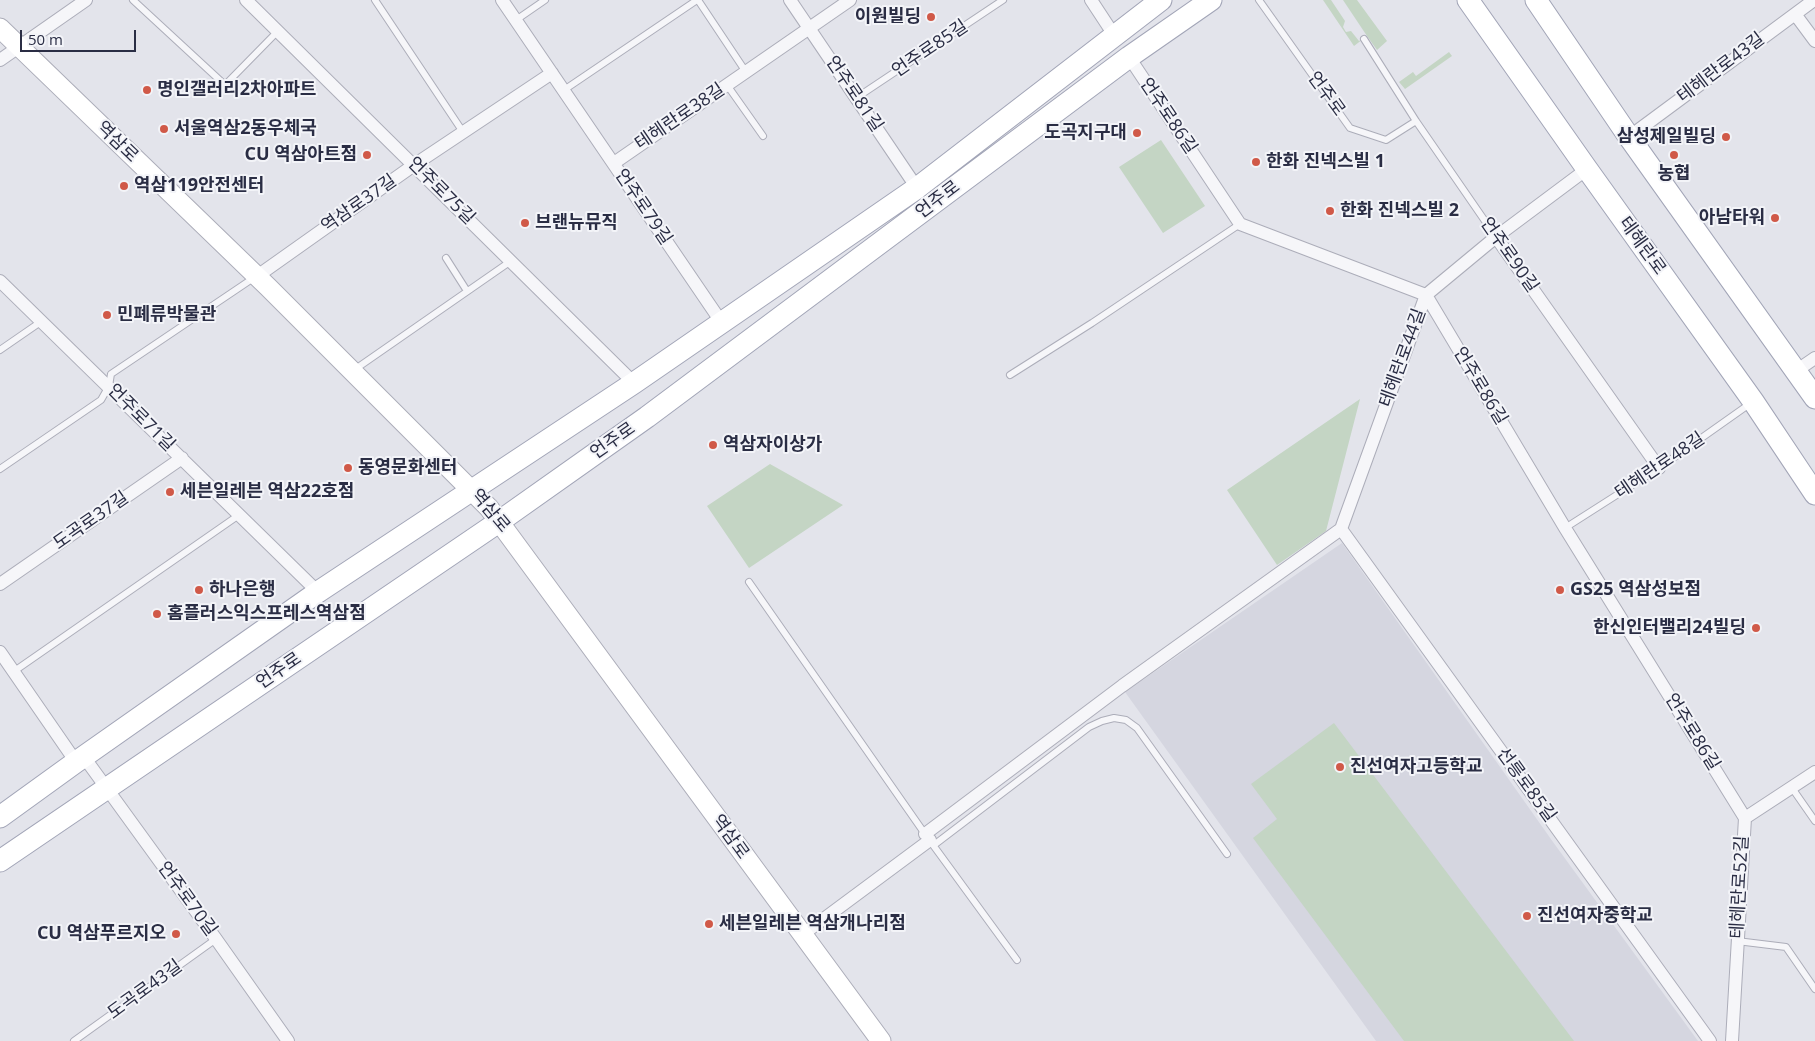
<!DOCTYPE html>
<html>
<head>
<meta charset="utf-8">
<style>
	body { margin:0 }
	#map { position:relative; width:1815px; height:1041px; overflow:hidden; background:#e3e4eb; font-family:"Open Sans",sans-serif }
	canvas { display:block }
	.scale { position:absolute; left:20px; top:30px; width:116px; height:22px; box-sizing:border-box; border:2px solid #2a2d44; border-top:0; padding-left:6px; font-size:15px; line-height:18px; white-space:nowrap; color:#2a2d44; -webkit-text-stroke:4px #f3f4f8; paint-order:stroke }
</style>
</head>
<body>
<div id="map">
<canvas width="1815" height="1041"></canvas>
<div class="scale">50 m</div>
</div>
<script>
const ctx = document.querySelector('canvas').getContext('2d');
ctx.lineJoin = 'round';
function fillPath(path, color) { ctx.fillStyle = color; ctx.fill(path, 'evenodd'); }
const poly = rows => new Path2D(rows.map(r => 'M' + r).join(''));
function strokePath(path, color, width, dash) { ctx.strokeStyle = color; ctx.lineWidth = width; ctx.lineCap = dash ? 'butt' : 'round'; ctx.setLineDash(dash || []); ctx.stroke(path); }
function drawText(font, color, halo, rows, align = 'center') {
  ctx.font = font + ' "Open Sans","Noto Sans KR",sans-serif'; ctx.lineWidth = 4; ctx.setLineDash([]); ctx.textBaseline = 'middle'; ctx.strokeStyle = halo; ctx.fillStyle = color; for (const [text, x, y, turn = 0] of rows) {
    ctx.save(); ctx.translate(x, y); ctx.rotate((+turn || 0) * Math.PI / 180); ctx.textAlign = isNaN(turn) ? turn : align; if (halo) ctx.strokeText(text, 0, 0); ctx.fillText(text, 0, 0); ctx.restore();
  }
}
fillPath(poly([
	[1342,543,1553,842,1698,1041,1376,1041,1125,692]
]), '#d5d6e0');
fillPath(poly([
	[1323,0,1331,0,1345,21,1343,27,1346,32,1351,31,1359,41,1367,36,1343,0,1357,0,1387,41,1377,50,1367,36,1354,46],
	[1449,52,1452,56,1405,89,1399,82,1413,72,1416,76],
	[1161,140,1205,206,1163,233,1119,167],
	[1360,399,1326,531,1277,565,1227,490],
	[770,464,843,505,749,568,707,506],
	[1334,723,1574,1041,1404,1041,1253,838,1277,819,1251,784]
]), '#c4d5c4');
const service = poly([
	[133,0,225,85,278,31],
	[375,0,463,132],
	[698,0,746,72],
	[1259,0,1350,128,1386,140,1416,121],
	[516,20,545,0],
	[1364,39,1416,121,1496,237],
	[727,85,763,136],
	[564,90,697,0],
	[856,98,1003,0],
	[446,258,467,291],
	[0,350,42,321],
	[354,370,511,261],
	[1010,375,1092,323,1240,224],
	[0,469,101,400,109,386,111,374,255,277],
	[1565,528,1659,468,1751,403],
	[749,582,925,834,1017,960],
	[13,672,239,515],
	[1792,788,1815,821],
	[934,845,1089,727,1102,721,1114,718,1126,720,1137,728,1227,854],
	[1737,941,1786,947,1815,989],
	[74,1041,216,939]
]);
const minor = poly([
	[246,0,634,383],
	[502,0,722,323],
	[790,0,917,188],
	[1091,0,1114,35],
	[1795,14,1815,41],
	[1129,57,1240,224,1426,295,1565,528,1745,818],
	[0,60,86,0],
	[1629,137,1814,0],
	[614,163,850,0],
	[1496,237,1659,468],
	[256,277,414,165,552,73],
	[0,281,318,592],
	[1796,371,1815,358],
	[1341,529,1710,1041],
	[1341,529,1426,295,1496,237,1587,169],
	[0,584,182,458],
	[0,652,76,762],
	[84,757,216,939,288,1041],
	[925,834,1122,686,1341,529],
	[802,935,930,840],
	[1732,1041,1745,818,1815,772]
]);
const secondary = poly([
	[0,28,268,287,489,508,881,1041]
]);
const primary = poly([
	[1468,0,1587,169,1753,401,1815,494],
	[1536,0,1629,137,1815,398],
	[0,817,76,762,318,592,634,383,917,188,1161,0],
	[0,861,500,521,647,417,1129,57,1211,0]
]);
strokePath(service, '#acadb9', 8);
strokePath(minor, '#acadb9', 14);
strokePath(secondary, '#acadb9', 21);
strokePath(primary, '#a2a5b7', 23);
strokePath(service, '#f6f6f9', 6);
strokePath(minor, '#f6f6f9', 12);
strokePath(secondary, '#fff', 19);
strokePath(primary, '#fff', 21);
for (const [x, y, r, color] of [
	[931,17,5,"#d05948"],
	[147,90,5,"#d05948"],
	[164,129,5,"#d05948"],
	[1137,133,5,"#d05948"],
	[1726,137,5,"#d05948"],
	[367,155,5,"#d05948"],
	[1674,155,5,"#d05948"],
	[1256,162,5,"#d05948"],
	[124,186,5,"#d05948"],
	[1330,211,5,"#d05948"],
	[1775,218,5,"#d05948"],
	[525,223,5,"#d05948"],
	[107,315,5,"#d05948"],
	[713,445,5,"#d05948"],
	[348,468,5,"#d05948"],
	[170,492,5,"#d05948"],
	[199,590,5,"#d05948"],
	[1560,590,5,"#d05948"],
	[157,614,5,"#d05948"],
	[1756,628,5,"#d05948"],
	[1340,767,5,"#d05948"],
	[1527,916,5,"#d05948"],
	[709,924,5,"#d05948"],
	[176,934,5,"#d05948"]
]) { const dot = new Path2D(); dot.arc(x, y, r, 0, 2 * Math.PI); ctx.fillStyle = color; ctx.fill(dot); strokePath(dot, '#f3f4f8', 2); }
drawText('bold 18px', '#2a2d44', '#f3f4f8', [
	["이원빌딩",921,17,"right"],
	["명인갤러리2차아파트",157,90],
	["서울역삼2동우체국",174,129],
	["도곡지구대",1127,133,"right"],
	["삼성제일빌딩",1716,137,"right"],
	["CU 역삼아트점",357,155,"right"],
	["한화 진넥스빌 1",1266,162],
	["농협",1674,174,"center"],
	["역삼119안전센터",134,186],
	["한화 진넥스빌 2",1340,211],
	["아남타워",1765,218,"right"],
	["브랜뉴뮤직",535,223],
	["민폐류박물관",117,315],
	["역삼자이상가",723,445],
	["동영문화센터",358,468],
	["세븐일레븐 역삼22호점",180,492],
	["하나은행",209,590],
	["GS25 역삼성보점",1570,590],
	["홈플러스익스프레스역삼점",167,614],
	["한신인터밸리24빌딩",1746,628,"right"],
	["진선여자고등학교",1350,767],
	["진선여자중학교",1537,916],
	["세븐일레븐 역삼개나리점",719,924],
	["CU 역삼푸르지오",166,934,"right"]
], 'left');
drawText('18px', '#2a2d44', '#f3f4f8', [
	["언주로85길",930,49,-34],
	["테헤란로43길",1721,68,-37],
	["언주로81길",854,94,56],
	["언주로",1326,94,54],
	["언주로86길",1168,116,56],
	["테헤란로38길",680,117,-34],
	["역삼로",117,142,44],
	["언주로75길",441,191,45],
	["언주로",938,200,-37],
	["역삼로37길",359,204,-35],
	["언주로79길",643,207,56],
	["테헤란로",1642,246,54],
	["언주로90길",1509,255,55],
	["테헤란로44길",1403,358,-70],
	["언주로86길",1480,386,59],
	["언주로71길",141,418,45],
	["언주로",613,441,-35],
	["테헤란로48길",1660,466,-34],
	["역삼로",490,511,50],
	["도곡로37길",91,521,-35],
	["언주로",279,671,-34],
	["언주로86길",1692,732,58],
	["선릉로85길",1526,785,54],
	["역삼로",730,837,54],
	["테헤란로52길",1740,887,-87],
	["언주로70길",187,899,54],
	["도곡로43길",145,990,-36]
]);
</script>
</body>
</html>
